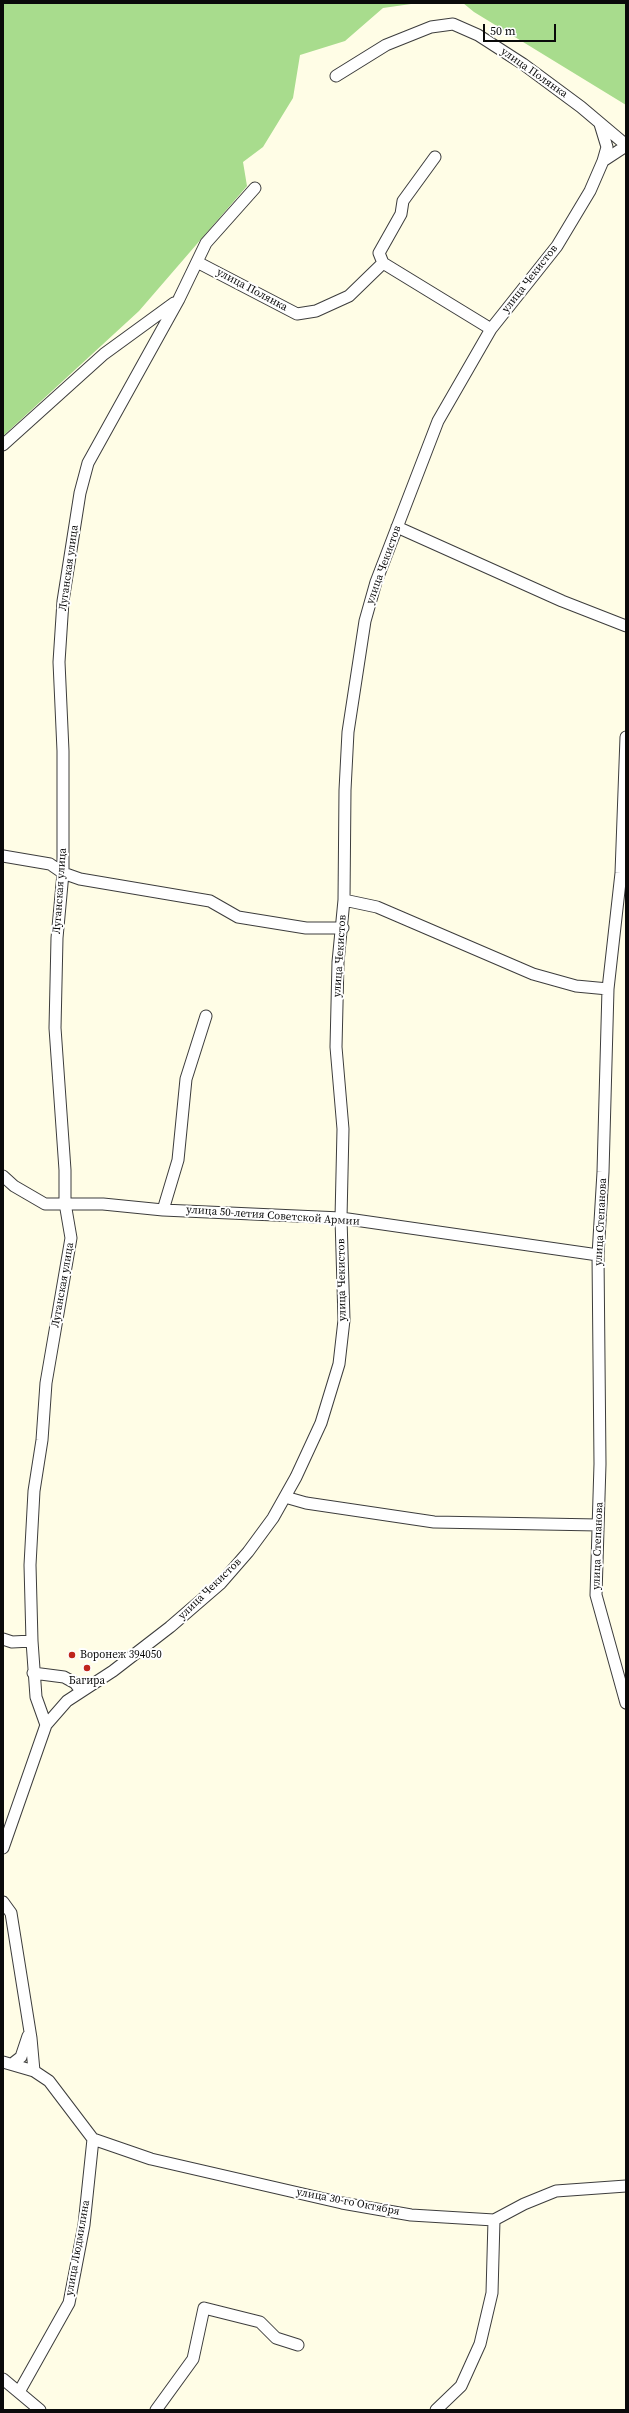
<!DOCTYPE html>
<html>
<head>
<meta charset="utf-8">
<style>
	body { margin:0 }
	#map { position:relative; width:629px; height:2413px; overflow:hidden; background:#fffde6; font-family:"Source Serif 4",serif }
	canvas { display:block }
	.frame { position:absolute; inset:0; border:4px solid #0a0a0a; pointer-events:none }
	.scale { position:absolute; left:483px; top:24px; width:73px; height:18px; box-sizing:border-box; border:2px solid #0a0a0a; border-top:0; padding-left:5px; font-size:12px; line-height:14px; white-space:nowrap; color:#0a0a0a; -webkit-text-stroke:3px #fff; paint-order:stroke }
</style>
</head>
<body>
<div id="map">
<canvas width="629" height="2413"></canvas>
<div class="frame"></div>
<div class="scale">50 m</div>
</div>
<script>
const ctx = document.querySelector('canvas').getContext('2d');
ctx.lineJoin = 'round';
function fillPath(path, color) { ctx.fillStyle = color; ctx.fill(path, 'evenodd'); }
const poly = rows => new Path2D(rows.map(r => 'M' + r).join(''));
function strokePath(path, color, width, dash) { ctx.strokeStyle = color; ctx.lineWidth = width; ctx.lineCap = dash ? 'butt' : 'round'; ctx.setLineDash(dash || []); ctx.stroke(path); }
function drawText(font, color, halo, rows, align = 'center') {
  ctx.font = font + ' "Source Serif 4",serif'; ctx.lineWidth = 4; ctx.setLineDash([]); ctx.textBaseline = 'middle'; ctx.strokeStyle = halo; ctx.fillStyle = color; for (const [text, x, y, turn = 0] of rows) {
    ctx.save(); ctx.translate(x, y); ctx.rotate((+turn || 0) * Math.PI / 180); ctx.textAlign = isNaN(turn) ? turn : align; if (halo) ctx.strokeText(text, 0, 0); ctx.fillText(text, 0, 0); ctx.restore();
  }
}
fillPath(poly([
	[3,3,418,3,383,8,345,41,300,55,293,98,263,147,243,162,247,186,139,311,3,436],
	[463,3,626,3,626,105,474,12]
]), '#a8dc8d');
const street = poly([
	[336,76,386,45,431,27,453,24,478,35,523,64,581,107,626,145],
	[600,124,607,147,603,161],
	[197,262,297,314,316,311,349,296,383,263,379,253,401,214,403,201,435,157],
	[383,263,491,329],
	[3,445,104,354,174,303],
	[397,527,562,601,626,626],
	[626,737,621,873,608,989,603,1172,598,1255,600,1464,596,1595,626,1703],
	[3,856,50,864,63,873,80,879,210,901,238,917,306,928,343,928],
	[344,900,377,907,533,974,576,986,608,989],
	[3,1176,14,1186,45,1204,103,1204,163,1210,341,1218,598,1255],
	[163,1210,178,1160,186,1079,206,1016],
	[285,1497,306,1503,434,1522,598,1525],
	[3,1639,12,1642,32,1641,36,1697,46,1725,3,1848],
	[32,1641,30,1565,34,1491,42,1440,46,1383,71,1238,65,1203,65,1170,55,1028,57,938,63,873,63,751,59,662,63,601,80,493,88,463,179,299,206,243,255,188],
	[33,1673,64,1677,75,1683,81,1691],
	[46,1725,67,1701,113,1671,170,1627,221,1583,248,1552,273,1518,296,1477,321,1423,339,1364,344,1320,341,1218,343,1129,336,1047,338,962,344,900,345,790,348,732,365,621,376,582,438,421,491,329,557,246,590,191,603,161,626,146],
	[3,1902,11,1913,31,2038,34,2071,3,2062],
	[12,2064,21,2057,28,2036],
	[34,2071,49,2081,93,2139,151,2159,342,2203,411,2215,494,2220,492,2293,480,2344,461,2386,436,2410],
	[494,2220,524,2204,556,2191,626,2186],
	[3,2379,40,2410],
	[19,2392,69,2303,84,2225,93,2139],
	[156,2410,193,2359,204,2308,260,2322,276,2338,298,2345]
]);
strokePath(street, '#3d3d3d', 13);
strokePath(street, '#fff', 11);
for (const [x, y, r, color] of [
	[72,1655,4,"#bf251c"],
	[87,1668,4,"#bf251c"]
]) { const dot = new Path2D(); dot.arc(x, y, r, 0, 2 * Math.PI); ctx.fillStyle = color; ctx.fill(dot); strokePath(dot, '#fff', 1.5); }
drawText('11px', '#0a0a0a', '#fff', [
	["улица Полянка",534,73,35],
	["улица Чекистов",530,279,-52],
	["улица Полянка",252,290,28],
	["улица Чекистов",384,565,-70],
	["Луганская улица",69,568,-82],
	["Луганская улица",60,891,-86],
	["улица Чекистов",340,956,-86],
	["улица 50-летия Советской Армии",273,1216,4],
	["улица Степанова",601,1222,-87],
	["улица Чекистов",342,1280,-91],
	["Луганская улица",63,1285,-80],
	["улица Степанова",598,1546,-88],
	["улица Чекистов",210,1589,-44],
	["улица 30-го Октября",348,2202,11],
	["улица Людмилина",78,2248,-80]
]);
drawText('11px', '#0a0a0a', '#fff', [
	["Воронеж 394050",80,1655],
	["Багира",87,1681,"center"]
], 'left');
</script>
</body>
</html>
